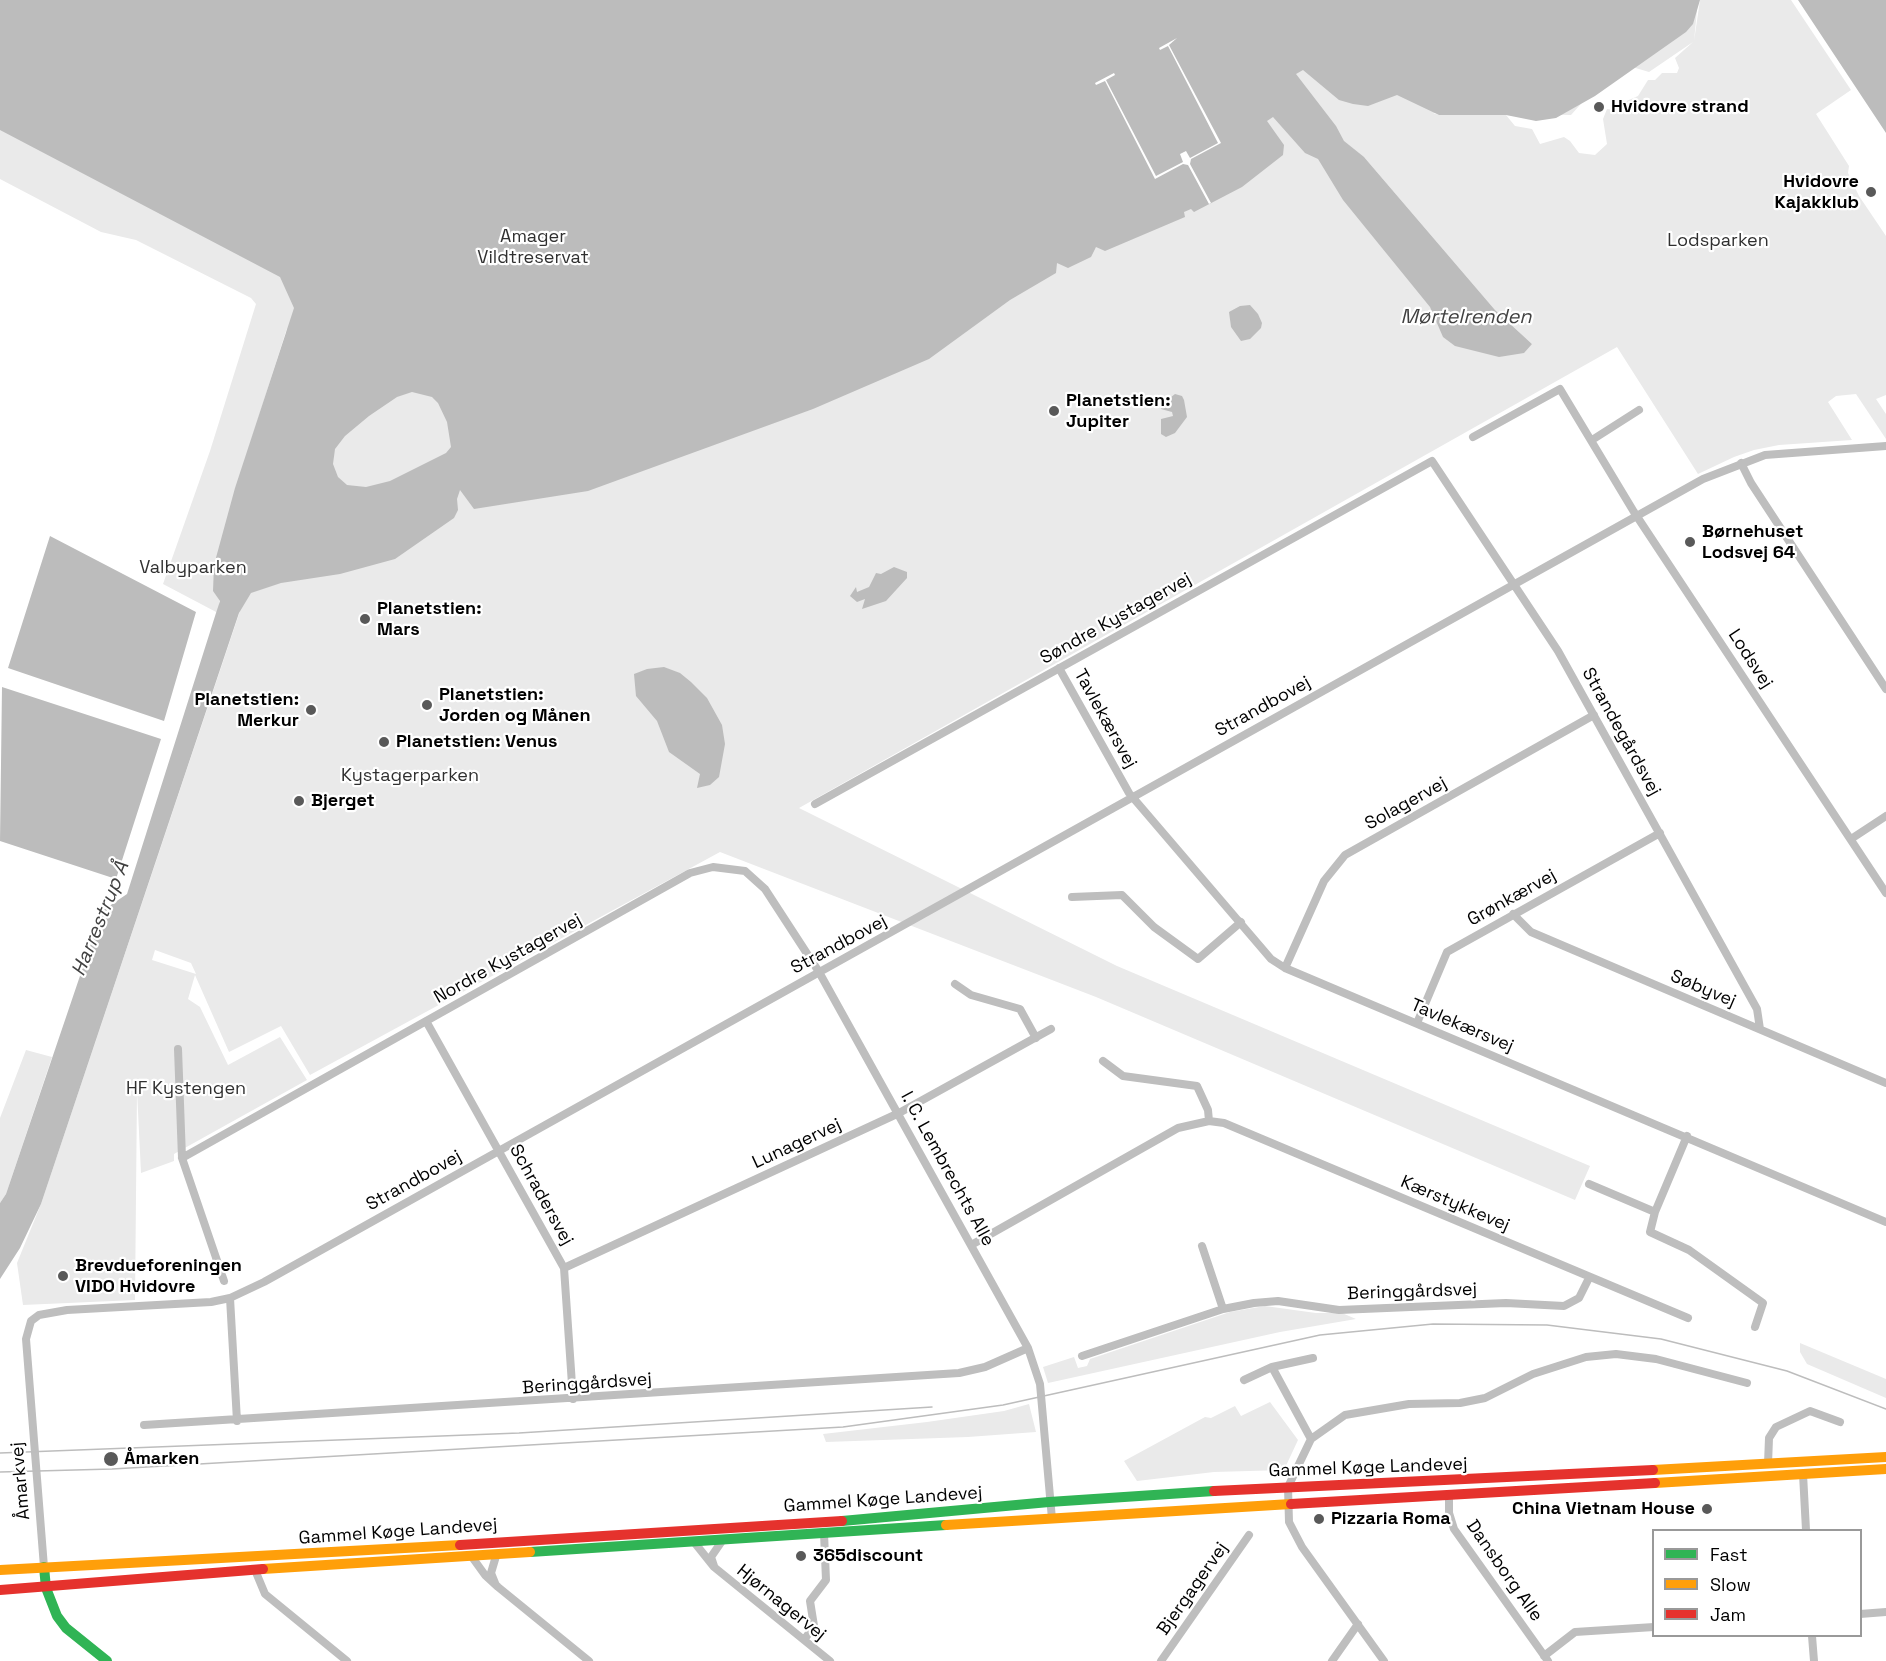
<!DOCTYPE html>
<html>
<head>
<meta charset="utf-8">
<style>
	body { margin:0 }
	#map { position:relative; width:1886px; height:1661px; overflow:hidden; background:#fff; font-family:"Space Grotesk",sans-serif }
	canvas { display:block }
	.legend { position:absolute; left:1652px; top:1529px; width:210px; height:108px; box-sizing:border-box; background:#fff; border:2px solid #999; margin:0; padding:8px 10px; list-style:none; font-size:18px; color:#000 }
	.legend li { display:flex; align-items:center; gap:12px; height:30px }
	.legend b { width:30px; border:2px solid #999 }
</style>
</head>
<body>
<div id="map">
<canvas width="1886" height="1661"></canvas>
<ul class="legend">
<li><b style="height:8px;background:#30b455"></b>Fast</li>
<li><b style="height:8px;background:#ff9f0a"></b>Slow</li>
<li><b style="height:8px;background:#e5322d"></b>Jam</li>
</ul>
</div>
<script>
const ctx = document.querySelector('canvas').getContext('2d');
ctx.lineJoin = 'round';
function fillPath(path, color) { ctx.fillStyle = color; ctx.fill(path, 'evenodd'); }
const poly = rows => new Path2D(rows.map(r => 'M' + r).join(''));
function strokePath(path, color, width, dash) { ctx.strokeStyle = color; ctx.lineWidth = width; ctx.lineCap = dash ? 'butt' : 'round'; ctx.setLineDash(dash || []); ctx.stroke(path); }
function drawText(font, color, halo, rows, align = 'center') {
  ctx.font = font + ' "Space Grotesk",sans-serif'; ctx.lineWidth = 4.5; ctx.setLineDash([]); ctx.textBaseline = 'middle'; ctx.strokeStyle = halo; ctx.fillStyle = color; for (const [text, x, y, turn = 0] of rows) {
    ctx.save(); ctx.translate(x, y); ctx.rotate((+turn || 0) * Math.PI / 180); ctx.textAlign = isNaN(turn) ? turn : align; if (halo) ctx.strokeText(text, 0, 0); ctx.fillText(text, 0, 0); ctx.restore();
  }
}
fillPath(poly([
	[0,0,1698,0,1694,41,1700,0,1791,0,1851,90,1816,114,1849,166,1848,173,1859,196,1886,236,1886,395,1876,399,1886,414,1886,439,1856,394,1836,396,1828,402,1852,440,1779,445,1754,450,1734,457,1698,474,1617,347,799,808,1117,966,1590,1166,1575,1200,1096,997,720,852,310,1075,281,1026,229,1052,195,975,188,999,200,1007,228,1065,280,1037,307,1080,174,1154,174,1161,141,1173,137,1091,135,1300,23,1305,17,1263,41,1204,240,611,287,328,235,491,218,613,163,584,210,451,256,304,251,298,136,240,101,232,0,179],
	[1693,42,1675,58,1679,68,1677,73,1662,73,1655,80,1648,80,1638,96,1622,103,1617,110,1607,109,1603,119,1607,144,1595,155,1579,153,1570,141,1564,137,1540,144,1532,129,1515,126,1506,115,1439,115,1433,113,1571,115,1604,78,1629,66,1649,72],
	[1364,157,1495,310,1532,344,1449,340],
	[155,950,191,963,196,974,152,960],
	[26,1050,52,1057,6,1194,0,1203,0,1118],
	[1265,1306,1316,1313,1342,1313,1356,1319,1280,1332,1048,1383,1043,1367,1074,1357,1078,1368,1087,1366,1090,1359,1230,1312],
	[1800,1343,1886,1379,1886,1398,1807,1364,1800,1352],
	[1270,1402,1298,1440,1284,1470,1214,1472,1137,1481,1124,1461,1205,1417,1211,1418,1235,1406,1241,1416],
	[1029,1404,1036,1432,968,1437,826,1442,823,1434,927,1422,1004,1411]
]), '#eaeaea');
fillPath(poly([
	[0,0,1700,0,1693,24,1686,32,1595,96,1556,118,1536,121,1506,115,1439,115,1397,95,1368,106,1353,104,1339,100,1303,70,1296,74,1336,126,1344,141,1364,157,1495,310,1532,344,1524,353,1499,357,1455,346,1443,337,1430,307,1343,200,1318,159,1305,153,1273,117,1267,121,1284,145,1283,155,1242,187,1194,212,1191,209,1184,212,1185,217,1105,251,1096,247,1091,257,1068,268,1057,263,1056,273,1010,300,929,359,813,409,588,491,474,509,460,490,457,499,458,510,454,518,395,559,340,574,281,583,251,593,239,613,41,1204,20,1248,0,1279,0,1203,6,1194,102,911,127,894,216,613,220,601,213,591,214,565,235,488,294,308,280,277,0,130],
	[412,392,432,397,438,403,447,422,451,447,446,453,390,481,366,487,347,485,338,477,333,464,335,449,345,436,369,416,397,397],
	[1798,0,1886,0,1886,133],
	[1250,305,1258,314,1262,323,1261,328,1250,339,1241,341,1231,327,1229,312,1240,306],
	[1175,394,1182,396,1184,400,1187,417,1175,433,1166,437,1161,434,1161,419,1173,416,1172,412,1161,409,1162,404],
	[50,536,196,612,164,721,8,668],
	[894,567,907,572,907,578,886,601,862,609,865,599,857,602,850,596,856,587,857,592,869,587,876,573,881,574],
	[664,667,680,673,691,682,707,698,722,725,725,744,719,777,710,785,697,788,700,774,669,752,657,721,636,696,634,674,647,669],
	[2,687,161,739,116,879,0,841]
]), '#bcbcbc');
fillPath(poly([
	[1177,38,1169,45,1221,143,1191,159,1190,164,1211,203,1209,204,1188,165,1183,164,1155,179,1105,81,1096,85,1095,83,1114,73,1115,75,1106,80,1156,176,1183,162,1180,154,1186,151,1190,158,1218,143,1168,46,1160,50,1159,48]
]), '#fff');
strokePath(poly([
	[1473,437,1560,389,1634,512,1886,893],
	[1592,440,1639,410],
	[1741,463,1751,483,1886,689],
	[1059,668,1129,793,1271,959,1285,968,1886,1222],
	[815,804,1432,461,1558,651,1757,1009,1760,1029],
	[1851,839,1886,816],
	[1072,897,1122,895,1154,927,1198,959,1241,922],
	[1513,914,1531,932,1886,1083],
	[1285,968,1324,881,1345,855,1594,715],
	[955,984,971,995,1020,1009,1036,1038],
	[426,1021,564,1268,573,1399],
	[1417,1023,1447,952,1660,833],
	[178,1049,182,1158,224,1281],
	[1103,1061,1123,1076,1197,1086,1208,1110,1209,1121],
	[182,1158,690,873,713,867,745,871,765,889,819,972,1028,1348,1040,1384,1052,1519],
	[1589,1184,1655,1212,1687,1136],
	[1655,1212,1650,1232,1689,1250,1763,1303,1755,1327],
	[973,1244,1178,1128,1209,1121,1224,1123,1688,1318],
	[1202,1246,1223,1309],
	[564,1268,899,1113,1051,1029],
	[230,1298,237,1421],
	[1082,1356,1223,1309,1254,1303,1278,1301,1339,1310,1506,1303,1564,1306,1579,1298,1589,1278],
	[1272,1367,1311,1439,1288,1487,1289,1522,1302,1547,1384,1661],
	[1244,1380,1272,1367,1313,1358],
	[144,1425,959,1373,985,1367,1028,1348],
	[1311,1439,1345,1415,1409,1404,1460,1403,1485,1398,1533,1374,1586,1357,1616,1354,1656,1359,1747,1383],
	[1768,1464,1769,1438,1776,1427,1810,1411,1840,1422],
	[1803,1474,1806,1530],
	[1449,1494,1449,1513,1454,1529,1548,1661],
	[694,1542,714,1567,830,1661],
	[472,1557,485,1575,498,1587,589,1661],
	[714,1566,711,1557,722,1541],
	[44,1567,26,1339,31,1321,39,1315,67,1310,211,1302,230,1298,264,1282,1703,479,1765,455,1886,446],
	[255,1570,265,1594,347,1661],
	[495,1583,491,1573,496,1556],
	[1860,1614,1886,1612],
	[1812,1636,1814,1661],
	[804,1640,814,1626,810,1601,826,1580,824,1533],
	[1544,1656,1575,1632,1654,1627],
	[1161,1661,1249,1535],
	[1332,1661,1358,1624]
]), '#bebebe', 8);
strokePath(poly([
	[842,1521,1049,1502,1214,1491],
	[530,1552,946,1525],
	[44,1567,46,1588,57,1616,66,1628,107,1661]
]), '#30b455', 10);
strokePath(poly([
	[1653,1470,1886,1457],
	[1655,1483,1886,1469],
	[946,1525,1291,1504],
	[263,1569,530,1552],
	[0,1570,460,1545]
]), '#ff9f0a', 10);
strokePath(poly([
	[1214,1491,1653,1470],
	[1291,1504,1655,1483],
	[460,1545,842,1521],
	[0,1590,263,1569]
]), '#e5322d', 10);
strokePath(poly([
	[0,1453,519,1433,932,1407],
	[0,1472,112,1469,843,1427,1003,1405,1320,1335,1433,1324,1547,1325,1661,1339,1787,1371,1886,1409]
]), '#bdbdbd', 1.5);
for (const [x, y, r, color] of [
	[1599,107,6,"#595959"],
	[1871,192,6,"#595959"],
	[1054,411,6,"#595959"],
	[1690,542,6,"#595959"],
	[365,619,6,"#595959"],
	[427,705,6,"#595959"],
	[311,710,6,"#595959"],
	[384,742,6,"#595959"],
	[299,801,6,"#595959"],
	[63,1276,6,"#595959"],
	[111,1459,8,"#595959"],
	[1707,1509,6,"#595959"],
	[1319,1519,6,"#595959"],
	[801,1556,6,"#595959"]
]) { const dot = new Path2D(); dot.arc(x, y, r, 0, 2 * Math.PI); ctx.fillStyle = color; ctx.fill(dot); strokePath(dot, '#fff', 2); }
drawText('bold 18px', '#000', '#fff', [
	["Hvidovre strand",1611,107],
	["Hvidovre",1859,182,"right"],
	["Kajakklub",1859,203,"right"],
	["Planetstien:",1066,401],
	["Jupiter",1066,422],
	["Børnehuset",1702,532],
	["Lodsvej 64",1702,553],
	["Planetstien:",377,609],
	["Mars",377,630],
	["Planetstien:",439,695],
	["Jorden og Månen",439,716],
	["Planetstien:",299,700,"right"],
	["Merkur",299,721,"right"],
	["Planetstien: Venus",396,742],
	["Bjerget",311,801],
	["Brevdueforeningen",75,1266],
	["VIDO Hvidovre",75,1287],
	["Åmarken",124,1459],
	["China Vietnam House",1695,1509,"right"],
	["Pizzaria Roma",1331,1519],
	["365discount",813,1556]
], 'left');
drawText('18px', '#303030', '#fff', [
	["Amager",533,237],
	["Vildtreservat",533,258],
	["Lodsparken",1718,241],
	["Valbyparken",193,568],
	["Kystagerparken",410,776],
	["HF Kystengen",186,1089]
]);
drawText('18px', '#000', '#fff', [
	["Søndre Kystagervej",1116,619,-29],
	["Lodsvej",1750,659,57],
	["Strandbovej",1263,707,-29],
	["Tavlekærsvej",1105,719,61],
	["Strandegårdsvej",1621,732,61],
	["Solagervej",1406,804,-29],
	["Grønkærvej",1512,898,-29],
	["Strandbovej",839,945,-28],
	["Nordre Kystagervej",508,959,-29],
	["Søbyvej",1703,989,23],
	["Tavlekærsvej",1462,1026,23],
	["Lunagervej",797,1144,-25],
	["I. C. Lembrechts Alle",947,1169,61],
	["Strandbovej",414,1181,-29],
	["Schradersvej",541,1195,61],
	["Kærstykkevej",1455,1204,23],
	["Beringgårdsvej",1412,1292,-2],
	["Beringgårdsvej",587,1384,-4],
	["Gammel Køge Landevej",1368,1468,-2],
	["Åmarkvej",21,1481,-95],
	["Gammel Køge Landevej",883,1500,-4],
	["Gammel Køge Landevej",398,1532,-4],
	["Dansborg Alle",1504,1571,55],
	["Bjergagervej",1193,1589,-55],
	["Hjørnagervej",781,1603,39]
]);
drawText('italic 20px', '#414141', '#fff', [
	["Mørtelrenden",1466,318],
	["Harrestrup Å",101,919,-68]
]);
</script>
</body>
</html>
